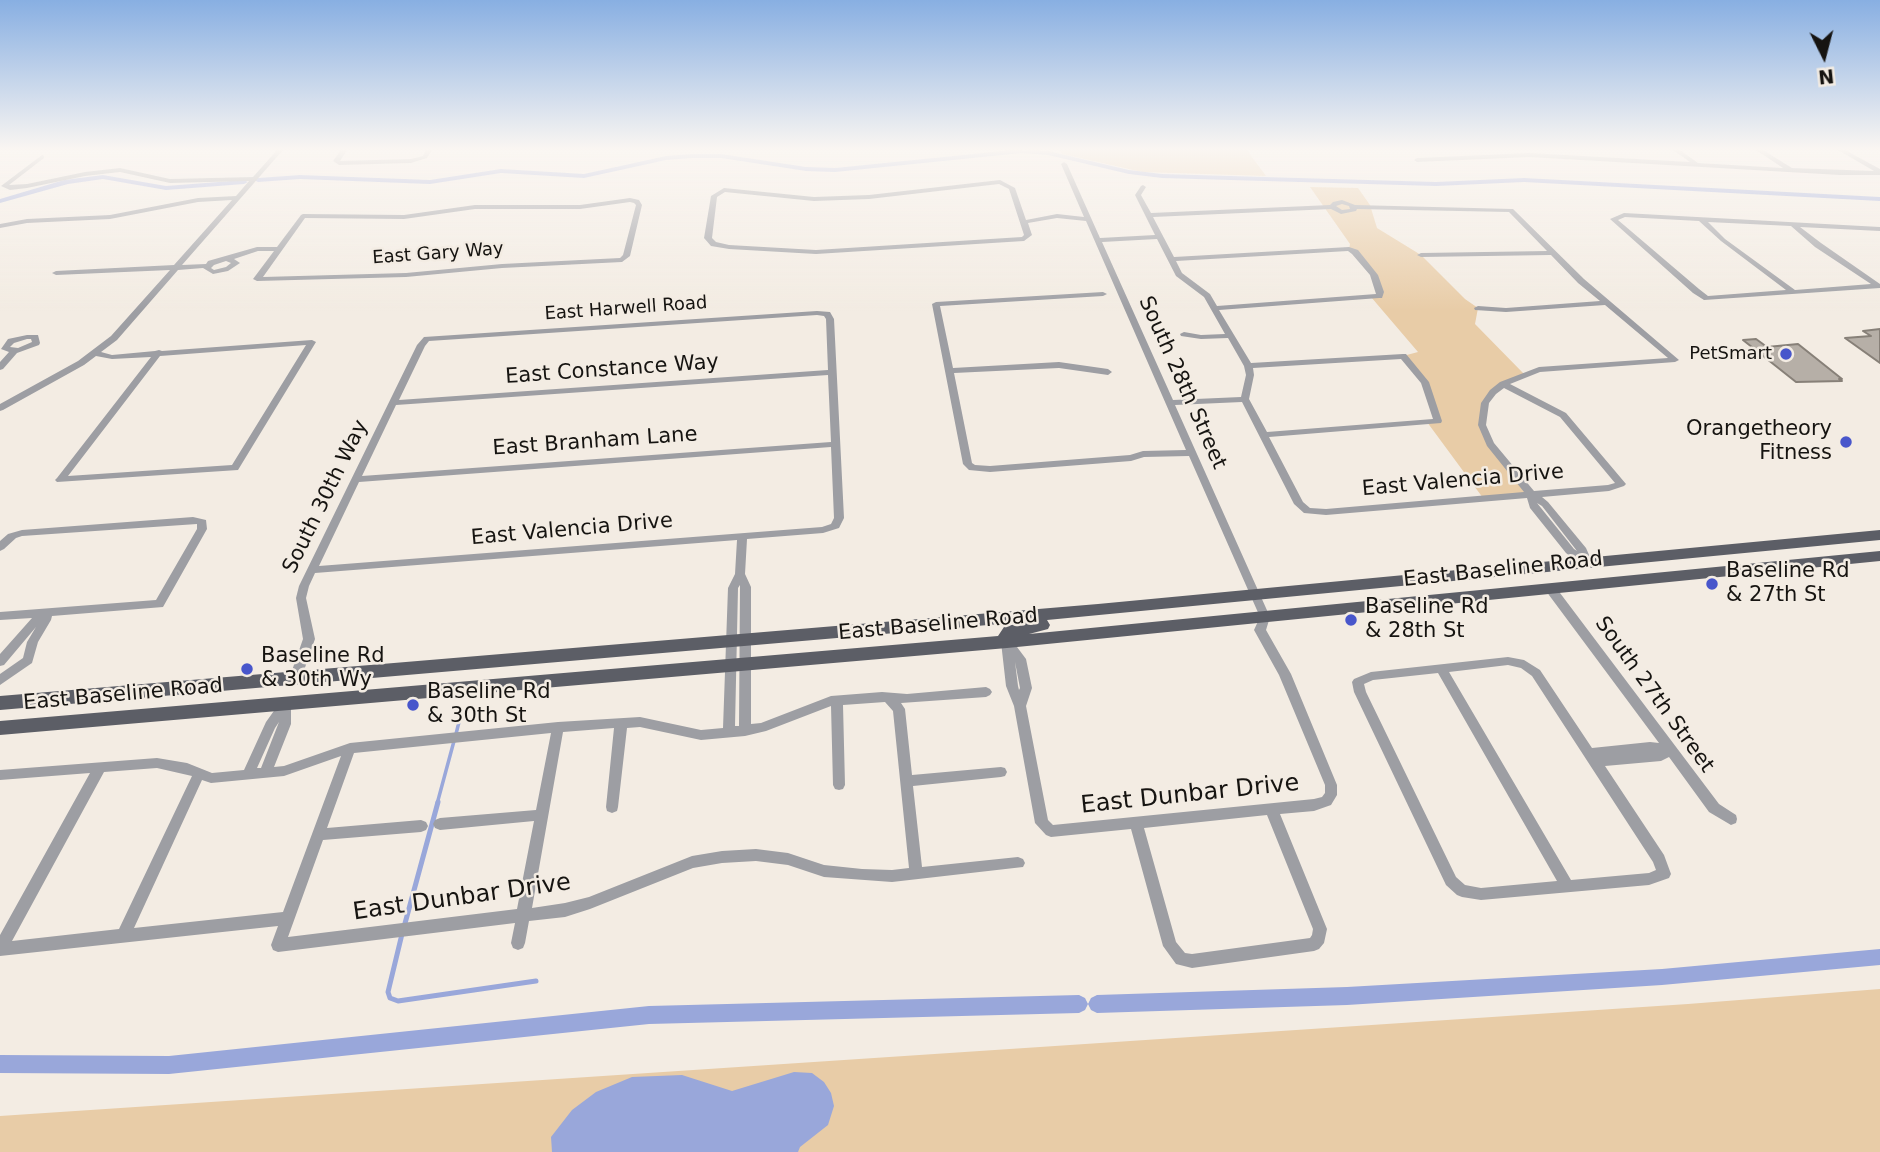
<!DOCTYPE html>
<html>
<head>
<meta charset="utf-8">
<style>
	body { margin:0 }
	#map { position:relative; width:1880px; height:1152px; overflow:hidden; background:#f3ece3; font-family:"DejaVu Sans",sans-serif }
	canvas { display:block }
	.north { position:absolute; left:1789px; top:21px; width:70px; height:70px; -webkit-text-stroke:5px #f3ece3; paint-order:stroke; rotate:174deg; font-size:19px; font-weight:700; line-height:28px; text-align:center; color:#161411 }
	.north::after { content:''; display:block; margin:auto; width:24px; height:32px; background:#161411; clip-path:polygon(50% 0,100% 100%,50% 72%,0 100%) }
</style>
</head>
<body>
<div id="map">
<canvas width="1880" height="1152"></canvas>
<div class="north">N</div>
</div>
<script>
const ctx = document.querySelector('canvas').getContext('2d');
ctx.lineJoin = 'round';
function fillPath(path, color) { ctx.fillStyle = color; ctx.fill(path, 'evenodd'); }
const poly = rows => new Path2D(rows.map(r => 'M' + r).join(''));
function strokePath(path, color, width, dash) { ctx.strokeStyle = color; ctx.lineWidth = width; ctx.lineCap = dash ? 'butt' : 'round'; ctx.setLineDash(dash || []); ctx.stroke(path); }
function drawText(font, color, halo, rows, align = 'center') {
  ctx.font = font + ' "DejaVu Sans",sans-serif'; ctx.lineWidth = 5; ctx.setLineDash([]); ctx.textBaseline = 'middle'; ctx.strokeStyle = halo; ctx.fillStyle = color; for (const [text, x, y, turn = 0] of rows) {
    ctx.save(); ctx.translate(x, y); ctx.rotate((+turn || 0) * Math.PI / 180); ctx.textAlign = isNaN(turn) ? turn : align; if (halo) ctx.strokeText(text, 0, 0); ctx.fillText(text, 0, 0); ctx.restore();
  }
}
fillPath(poly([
	[1060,150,1247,150,1266,176,1142,172,1062,154],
	[1310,187,1358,188,1370,205,1377,228,1421,255,1465,299,1478,308,1475,324,1524,374,1503,384,1485,403,1485,433,1531,494,1483,498,1427,422,1437,421,1430,392,1403,356,1418,352,1371,297,1379,296,1374,275,1349,249,1350,244],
	[1880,989,1880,1152,0,1152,0,1116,1688,1004]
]), '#e8cca7');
fillPath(poly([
	[794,1072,812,1073,824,1082,831,1093,834,1106,828,1125,800,1147,798,1152,552,1152,551,1137,572,1110,596,1092,632,1077,682,1075,732,1091]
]), '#99a7da');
strokePath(poly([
	[456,734,460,718],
	[437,804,454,741]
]), '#99a7da', 3.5);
strokePath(poly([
	[404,927,438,802],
	[402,934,388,992,390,998,398,1001,536,981]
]), '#99a7da', 5);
fillPath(poly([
	[1013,150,1048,151,1129,170,1162,174,1436,182,1524,178,1880,197,1880,201,1524,182,1436,186,1162,178,1129,174,1048,155,1022,153,835,172,806,171,721,158,692,158,666,160,584,178,501,173,430,184,300,179,258,182,254,180,258,178,300,175,430,180,501,169,584,174,666,156,692,154,721,154,806,167,835,168,1013,150],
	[103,175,166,186,244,180,248,182,244,184,166,190,103,179,68,184,0,203,0,199,64,180,103,175],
	[1880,949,1880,965,1662,985,1347,1005,1097,1013,1091,1010,1088,1004,1091,998,1097,995,1347,987,1662,969,1880,949],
	[1079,995,1085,998,1088,1004,1085,1010,1079,1013,649,1024,169,1074,0,1073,0,1055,169,1056,649,1006,1079,995]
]), '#99a7da');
const building = poly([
	[1880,329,1880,363,1845,338,1871,336,1863,331,1880,329],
	[1756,339,1767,347,1798,344,1842,379,1839,379,1842,381,1796,382,1743,340,1756,339]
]);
fillPath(building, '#b6afa7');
strokePath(building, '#878078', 2);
fillPath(poly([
	[277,150,283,150,182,265,206,264,208,261,257,247,277,247,301,215,303,214,404,215,475,205,580,205,630,198,639,200,642,205,630,256,622,262,502,268,406,277,257,281,253,279,274,251,258,251,234,259,240,263,228,271,213,274,203,268,178,270,117,340,101,352,112,355,155,351,159,350,162,351,312,340,316,342,238,470,57,482,55,480,57,478,151,357,112,359,96,356,84,365,3,410,0,411,0,404,78,361,111,336,170,270,56,275,52,273,56,271,174,265,232,200,198,202,110,219,27,223,0,228,0,224,27,219,110,215,198,198,236,196,249,181,170,183,120,172,85,176,27,188,10,190,1,186,42,155,44,156,44,158,9,185,27,184,85,172,120,168,170,179,253,177,277,150],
	[630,202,634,203,636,205,623,255,620,258,502,264,406,273,263,277,305,218,404,219,475,209,580,209,630,202],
	[226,261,231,263,226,267,214,270,211,268,214,265,226,261],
	[306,345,232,465,68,476,160,356,306,345],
	[341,150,347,150,340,161,411,159,423,156,426,150,432,150,427,158,411,163,339,165,333,161,341,150],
	[1673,150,1680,150,1698,163,1783,168,1756,150,1763,150,1792,168,1874,171,1838,150,1845,150,1880,169,1880,175,1840,175,1529,157,1417,162,1414,160,1417,158,1529,153,1690,162,1673,150],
	[1064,162,1067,164,1100,238,1155,235,1135,195,1141,186,1143,185,1146,187,1141,195,1151,213,1330,205,1333,202,1342,200,1355,205,1513,209,1584,279,1679,360,1675,362,1540,372,1510,384,1566,413,1626,484,1624,486,1609,491,1542,497,1548,502,1586,548,1593,564,1588,568,1583,567,1566,553,1530,508,1527,498,1326,515,1304,513,1294,504,1242,402,1175,405,1270,617,1266,630,1291,674,1337,785,1337,795,1331,805,1314,811,1280,814,1327,929,1324,943,1319,949,1314,951,1192,968,1176,964,1163,946,1131,829,1051,837,1046,835,1035,823,1014,706,1006,686,1001,642,1003,639,1007,638,1011,639,1026,659,1032,688,1026,706,1048,820,1053,825,1314,799,1322,797,1325,793,1325,785,1279,675,1254,630,1260,617,1189,456,1144,457,1131,461,990,472,969,470,963,464,932,304,936,302,1103,292,1107,294,1103,296,940,306,953,368,1059,362,1108,369,1112,372,1108,375,1059,368,954,373,972,463,975,465,990,466,1130,455,1143,451,1186,450,1086,221,1057,218,1028,223,1032,235,1024,241,816,254,729,249,711,246,704,238,711,196,724,188,814,197,869,195,1000,180,1015,188,1026,220,1057,214,1084,217,1061,164,1064,162],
	[999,184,1009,189,1024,235,1022,237,816,250,729,245,716,242,712,238,717,197,725,192,814,201,869,199,999,184],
	[1342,204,1349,206,1350,209,1342,210,1336,206,1342,204],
	[1331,209,1341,214,1356,211,1357,209,1509,212,1547,251,1421,253,1417,255,1421,257,1551,255,1578,283,1600,301,1506,308,1478,306,1474,308,1475,310,1506,312,1605,305,1668,358,1539,367,1500,382,1490,390,1481,403,1478,425,1487,446,1524,492,1326,509,1310,508,1303,502,1269,437,1441,423,1442,421,1429,382,1406,354,1403,354,1251,363,1219,310,1379,298,1382,298,1384,292,1378,275,1358,250,1349,247,1174,257,1153,217,1331,209],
	[1157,239,1176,276,1204,297,1225,334,1201,335,1184,332,1180,334,1181,336,1201,339,1228,338,1244,366,1246,375,1241,397,1173,400,1102,242,1157,239],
	[1348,251,1352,254,1370,275,1376,294,1217,306,1210,294,1182,273,1176,261,1348,251],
	[1401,359,1421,383,1433,419,1267,432,1249,399,1254,375,1253,368,1401,359],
	[1504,388,1560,417,1615,483,1608,485,1534,491,1494,443,1486,425,1489,403,1496,394,1504,388],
	[1537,503,1542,506,1577,551,1574,549,1537,503],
	[1015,662,1020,688,1019,690,1018,686,1015,662],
	[1267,815,1313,929,1312,935,1310,938,1192,954,1185,953,1176,942,1144,828,1267,815],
	[1624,213,1880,227,1880,231,1800,227,1821,243,1880,284,1880,288,1704,300,1693,293,1610,219,1624,213],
	[1625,217,1699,221,1721,241,1786,290,1708,296,1699,289,1618,220,1625,217],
	[1708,222,1791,226,1815,247,1871,284,1795,290,1725,239,1708,222],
	[817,311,830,312,834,319,844,518,839,528,823,533,747,539,745,574,751,587,751,724,761,723,831,696,882,692,907,694,986,687,990,689,992,692,990,695,986,697,901,703,905,709,912,775,1001,767,1005,768,1007,772,1005,776,1001,777,913,786,922,867,1018,857,1023,859,1025,863,1023,867,892,882,824,877,788,865,756,861,722,863,693,868,590,909,565,917,529,921,525,943,523,948,518,950,513,948,511,943,515,923,278,952,273,950,271,945,278,926,0,956,0,935,90,773,0,780,0,770,157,758,187,763,212,773,244,770,266,722,281,701,285,699,289,701,291,704,291,724,274,767,284,766,350,743,558,722,640,717,701,730,723,728,728,588,735,574,737,540,315,573,309,586,306,598,315,639,301,679,299,682,295,683,291,682,289,679,303,639,296,598,299,586,417,345,424,337,817,311],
	[817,315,824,316,826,319,828,370,399,400,425,346,429,341,817,315],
	[828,375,831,442,362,476,396,405,828,375],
	[831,447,834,518,831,524,822,527,319,566,359,482,831,447],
	[740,585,739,726,735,726,738,588,740,585],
	[885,702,893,711,909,868,892,870,862,869,824,865,788,853,756,849,722,851,692,856,589,897,565,903,532,908,563,732,614,728,606,807,607,811,612,813,617,811,618,807,627,728,640,727,701,740,745,736,766,731,831,706,833,785,835,789,839,790,843,789,845,785,843,705,885,702],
	[279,722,261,768,257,768,275,728,279,722],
	[551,733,536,810,440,818,435,820,433,824,435,828,440,830,534,821,517,909,288,937,323,840,421,832,426,830,428,826,426,822,421,820,327,828,354,753,551,733],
	[341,756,283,912,134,928,202,780,211,783,284,776,341,756],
	[157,768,192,776,119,929,12,941,104,772,157,768],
	[27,335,38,335,40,343,39,345,17,353,3,369,0,370,0,362,9,352,1,349,8,339,27,335],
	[27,339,31,339,32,342,18,348,10,347,14,343,27,339],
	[193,517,206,520,207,529,163,607,52,616,51,620,38,642,32,663,0,685,0,674,23,658,27,642,36,627,4,665,0,666,0,654,32,618,0,620,0,612,156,600,197,529,197,524,22,536,16,538,4,549,0,551,0,541,8,534,22,530,193,517],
	[1550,584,1554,585,1719,804,1736,815,1737,819,1736,823,1731,825,1709,812,1669,757,1661,761,1605,766,1664,855,1671,874,1669,878,1649,885,1481,900,1462,897,1457,895,1446,885,1354,692,1352,682,1354,679,1371,672,1508,657,1524,660,1540,670,1592,748,1650,742,1659,743,1546,591,1545,588,1546,585,1550,584],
	[1508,665,1521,668,1532,676,1653,862,1656,870,1649,873,1571,880,1449,672,1508,665],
	[1438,673,1557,881,1481,888,1465,885,1456,877,1366,692,1364,684,1373,680,1438,673]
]), '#9d9ea3');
fillPath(poly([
	[1880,530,1880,540,1047,620,1050,625,1048,629,1029,634,1880,551,1880,561,1007,648,0,735,0,721,998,636,1004,627,1023,622,0,710,0,696,1098,604,1880,530]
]), '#5c5e66');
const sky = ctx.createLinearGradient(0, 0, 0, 311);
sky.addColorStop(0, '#88afe2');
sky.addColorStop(0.48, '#faf6f2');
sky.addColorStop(1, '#faf6f200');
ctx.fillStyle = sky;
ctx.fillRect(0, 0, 1880, 311);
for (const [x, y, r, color] of [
	[1786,354,7,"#4856cb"],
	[1846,442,7,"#4856cb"],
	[1712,584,7,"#4856cb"],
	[1351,620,7,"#4856cb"],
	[247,669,7,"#4856cb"],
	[413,705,7,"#4856cb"]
]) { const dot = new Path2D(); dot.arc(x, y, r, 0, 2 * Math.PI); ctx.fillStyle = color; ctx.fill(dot); strokePath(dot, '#f3ece3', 2.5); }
drawText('18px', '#161411', '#f3ece3', [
	["East Gary Way",438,254,-4],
	["East Harwell Road",626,309,-4]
]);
drawText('18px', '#161411', '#f3ece3', [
	["PetSmart",1772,354]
], 'right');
drawText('21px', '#161411', '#f3ece3', [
	["East Constance Way",612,370,-4],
	["South 28th Street",1182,383,66],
	["East Branham Lane",595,442,-4],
	["East Valencia Drive",1463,481,-5],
	["South 30th Way",326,497,-64],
	["East Valencia Drive",572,530,-5],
	["East Baseline Road",1503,570,-6],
	["East Baseline Road",938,625,-5],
	["East Baseline Road",123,695,-5],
	["South 27th Street",1654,695,54]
]);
drawText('21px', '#161411', '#f3ece3', [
	["Orangetheory",1832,430,"right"],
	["Fitness",1832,454,"right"],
	["Baseline Rd",1726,572],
	["& 27th St",1726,596],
	["Baseline Rd",1365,608],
	["& 28th St",1365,632],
	["Baseline Rd",261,657],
	["& 30th Wy",261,681],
	["Baseline Rd",427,693],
	["& 30th St",427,717]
], 'left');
drawText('24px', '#161411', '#f3ece3', [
	["East Dunbar Drive",1190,795,-6],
	["East Dunbar Drive",462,898,-8]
]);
</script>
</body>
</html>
